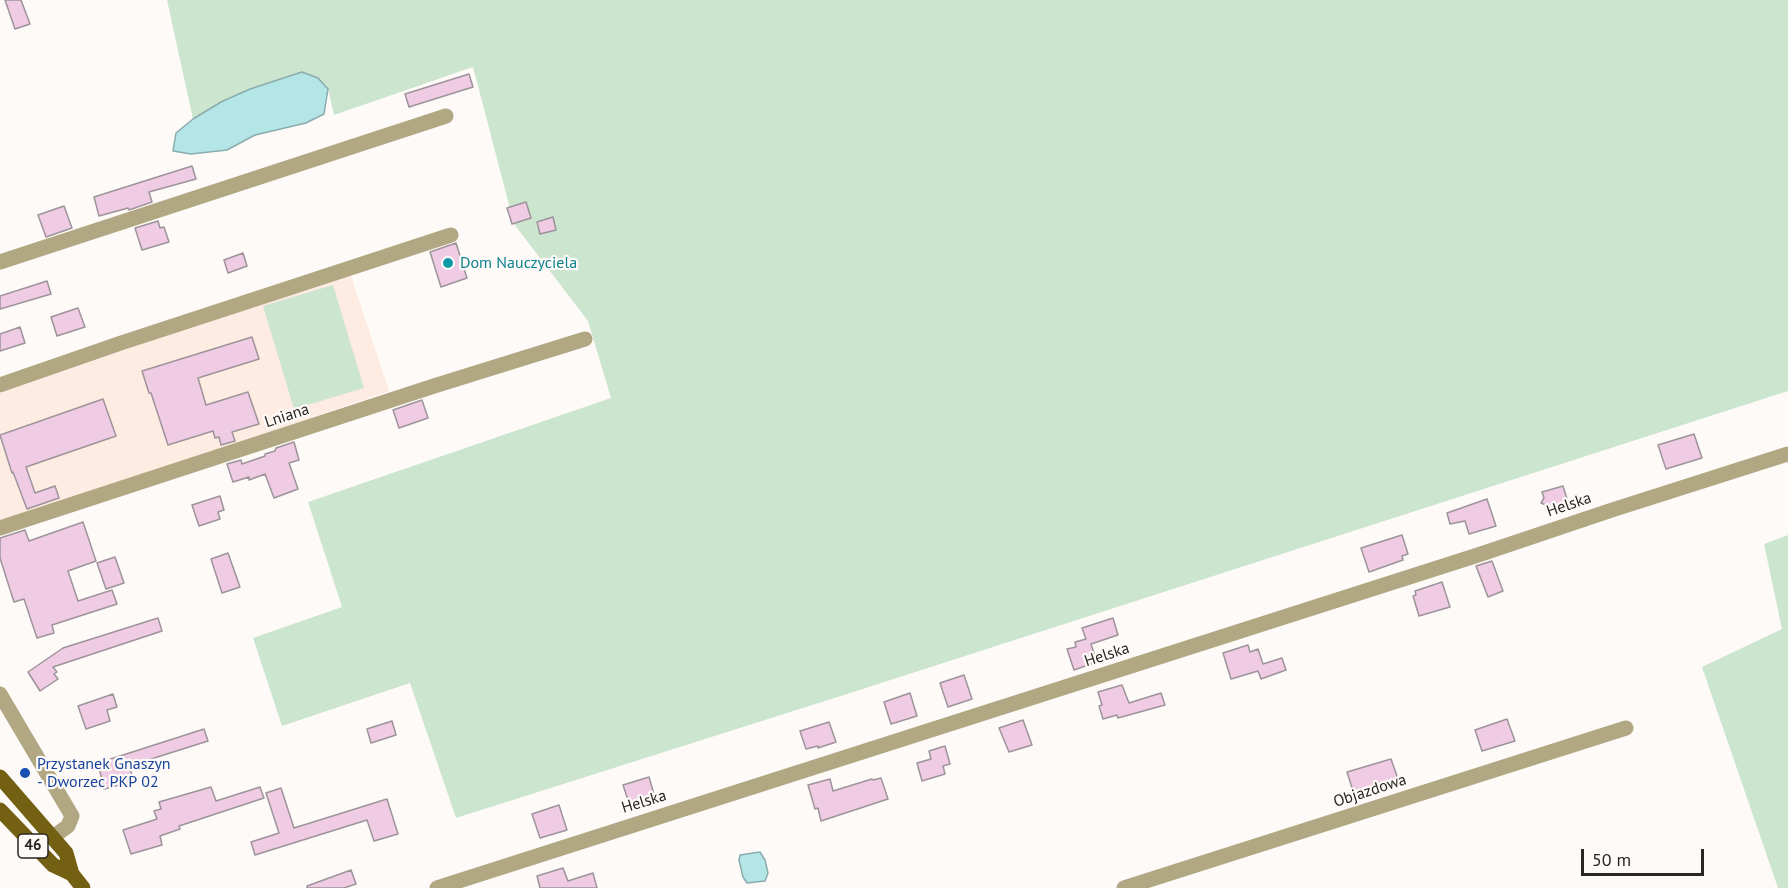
<!DOCTYPE html>
<html>
<head>
<meta charset="utf-8">
<style>
	body { margin:0 }
	#map { position:relative; width:1788px; height:888px; overflow:hidden; background:#fefaf8; font-family:"PT Sans",sans-serif }
	canvas { display:block }
	.scale { position:absolute; left:1581px; top:849px; width:123px; height:27px; box-sizing:border-box; border:3px solid #292523; border-top:0; padding-left:8px; font-size:18px; line-height:21px; white-space:nowrap; color:#292523; -webkit-text-stroke:4px #fefaf8; paint-order:stroke }
</style>
</head>
<body>
<div id="map">
<canvas width="1788" height="888"></canvas>
<div class="scale">50 m</div>
</div>
<script>
const ctx = document.querySelector('canvas').getContext('2d');
ctx.lineJoin = 'round';
function fillPath(path, color) { ctx.fillStyle = color; ctx.fill(path, 'evenodd'); }
const poly = rows => new Path2D(rows.map(r => 'M' + r).join(''));
function strokePath(path, color, width, dash) { ctx.strokeStyle = color; ctx.lineWidth = width; ctx.lineCap = dash ? 'butt' : 'round'; ctx.setLineDash(dash || []); ctx.stroke(path); }
function drawText(font, color, halo, rows, align = 'center') {
  ctx.font = font + ' "PT Sans",sans-serif'; ctx.lineWidth = 4.5; ctx.setLineDash([]); ctx.textBaseline = 'middle'; ctx.strokeStyle = halo; ctx.fillStyle = color; for (const [text, x, y, turn = 0] of rows) {
    ctx.save(); ctx.translate(x, y); ctx.rotate((+turn || 0) * Math.PI / 180); ctx.textAlign = isNaN(turn) ? turn : align; if (halo) ctx.strokeText(text, 0, 0); ctx.fillText(text, 0, 0); ctx.restore();
  }
}
fillPath(poly([
	[350,273,389,391,0,524,0,393]
]), '#feebe1');
fillPath(poly([
	[167,0,1788,0,1788,391,847,694,456,818,410,683,282,726,253,638,342,607,308,502,611,398,588,321,514,224,473,67,334,115,328,89,222,102,193,119],
	[333,285,364,388,294,409,263,306],
	[1788,535,1788,888,1778,888,1702,667,1782,629,1764,544]
]), '#cce5ce');
const water = poly([
	[302,72,318,78,328,89,324,114,306,123,255,135,227,150,191,154,173,151,176,133,193,119,221,102,250,89,302,72],
	[760,852,765,860,768,873,765,881,747,883,743,877,739,860,740,855,760,852]
]);
fillPath(water, '#b4e6e7');
strokePath(water, '#8aacac', 1.5);
const building = poly([
	[5,0,21,0,30,24,15,29,5,0],
	[469,74,473,87,409,107,405,94,469,74],
	[192,166,196,179,149,192,152,202,129,210,128,208,99,216,94,197,192,166],
	[526,202,531,218,512,224,507,208,526,202],
	[64,206,72,228,46,237,38,215,64,206],
	[553,217,556,230,540,234,537,222,553,217],
	[158,221,160,228,164,227,169,242,142,250,135,228,158,221],
	[456,243,467,278,441,287,430,252,456,243],
	[243,253,247,266,228,273,224,260,243,253],
	[47,281,51,294,0,309,0,296,47,281],
	[78,308,85,327,57,336,51,317,78,308],
	[20,327,25,343,0,351,0,334,20,327],
	[252,337,259,359,198,378,206,405,248,392,259,424,232,432,235,441,221,445,219,437,215,438,213,431,168,445,151,393,149,393,142,371,252,337],
	[103,399,116,436,26,467,35,493,55,486,59,498,27,509,13,472,12,473,0,435,103,399],
	[422,400,428,418,399,428,393,410,422,400],
	[1694,434,1702,458,1666,469,1658,445,1694,434],
	[294,442,299,460,289,463,298,489,274,498,265,474,249,480,249,477,233,482,227,464,241,460,242,464,265,456,265,454,275,451,276,448,294,442],
	[1563,486,1569,505,1548,511,1546,505,1541,503,1544,498,1542,492,1563,486],
	[220,496,224,510,218,512,220,519,199,526,192,505,220,496],
	[1487,499,1496,526,1469,534,1465,521,1450,524,1447,513,1487,499],
	[83,522,96,561,68,571,78,601,112,590,117,604,52,625,54,633,37,638,24,599,14,602,0,558,0,538,25,530,29,541,83,522],
	[1402,535,1408,554,1402,556,1403,560,1369,572,1361,548,1402,535],
	[228,553,240,587,222,593,211,559,228,553],
	[115,557,124,583,106,589,97,563,115,557],
	[1492,561,1503,591,1488,597,1476,566,1492,561],
	[1442,582,1450,607,1419,616,1413,596,1416,595,1415,591,1442,582],
	[158,618,162,631,53,667,57,672,54,674,58,679,40,691,28,672,63,648,158,618],
	[1113,618,1118,635,1091,644,1097,662,1074,670,1067,649,1076,647,1075,642,1086,639,1082,628,1113,618],
	[1248,645,1250,652,1258,649,1263,664,1282,658,1286,670,1261,679,1258,671,1231,679,1223,653,1248,645],
	[964,675,972,699,948,707,940,683,964,675],
	[1122,685,1129,703,1161,693,1165,705,1118,718,1117,715,1103,719,1099,706,1102,705,1098,692,1122,685],
	[910,693,917,716,891,724,884,702,910,693],
	[113,694,117,707,107,710,110,721,86,729,78,706,113,694],
	[1507,719,1515,741,1482,751,1475,730,1507,719],
	[1023,720,1032,745,1009,752,999,728,1023,720],
	[392,721,396,735,371,743,367,729,392,721],
	[829,722,836,742,818,748,818,746,806,749,800,731,829,722],
	[204,729,208,741,129,766,134,781,104,789,98,763,204,729],
	[945,746,950,764,943,766,945,774,922,781,917,763,931,759,929,751,945,746],
	[1391,759,1398,779,1388,782,1389,784,1354,794,1347,772,1391,759],
	[649,777,656,801,631,809,623,785,649,777],
	[881,778,888,799,821,821,818,808,815,809,808,785,830,779,833,791,872,779,873,780,881,778],
	[211,787,216,801,260,787,264,798,179,826,180,829,160,836,162,845,131,854,123,830,157,819,154,811,161,809,159,802,211,787],
	[281,788,294,828,387,799,398,834,374,841,367,820,255,855,251,842,279,833,266,793,281,788],
	[559,805,567,830,540,838,532,814,559,805],
	[563,868,568,881,593,873,597,888,540,888,537,876,563,868],
	[351,870,356,884,344,888,307,888,307,886,351,870]
]);
fillPath(building, '#efcbe4');
strokePath(building, '#9d949a', 1.5);
strokePath(poly([
	[0,262,446,116],
	[0,385,121,343,451,235],
	[0,528,434,386,585,339],
	[0,694,72,816,68,826,53,837],
	[437,888,1478,555,1612,510,1788,454],
	[1124,888,1626,728]
]), '#b1a783', 15);
strokePath(poly([
	[0,777,66,853,72,874,83,888],
	[0,810,53,865,72,874]
]), '#736012', 15);
for (const [x, y, r, color] of [
	[448,263,6,"#0f9aa8"],
	[25,773,6,"#1a4fb4"]
]) { const dot = new Path2D(); dot.arc(x, y, r, 0, 2 * Math.PI); ctx.fillStyle = color; ctx.fill(dot); strokePath(dot, '#fefaf8', 2); }
for (const [x, y, w] of [
	[33,846,30]
]) { const box = new Path2D(); box.roundRect(x - w / 2, y - 12, w, 24, 4.5); ctx.fillStyle = '#fefaf8'; ctx.fill(box); strokePath(box, '#292523', 1.5); }
drawText('bold 15px', '#292523', null, [
	["46",33,846]
]);
drawText('16px', '#0d838f', '#fefaf8', [
	["Dom Nauczyciela",460,263]
], 'left');
drawText('16px', '#292523', '#fefaf8', [
	["Lniana",287,416,-18],
	["Helska",1569,505,-19],
	["Helska",1107,655,-18],
	["Objazdowa",1370,791,-18],
	["Helska",644,802,-17]
]);
drawText('16px', '#164399', '#fefaf8', [
	["Przystanek Gnaszyn",37,764],
	["- Dworzec PKP 02",37,782]
], 'left');
</script>
</body>
</html>
